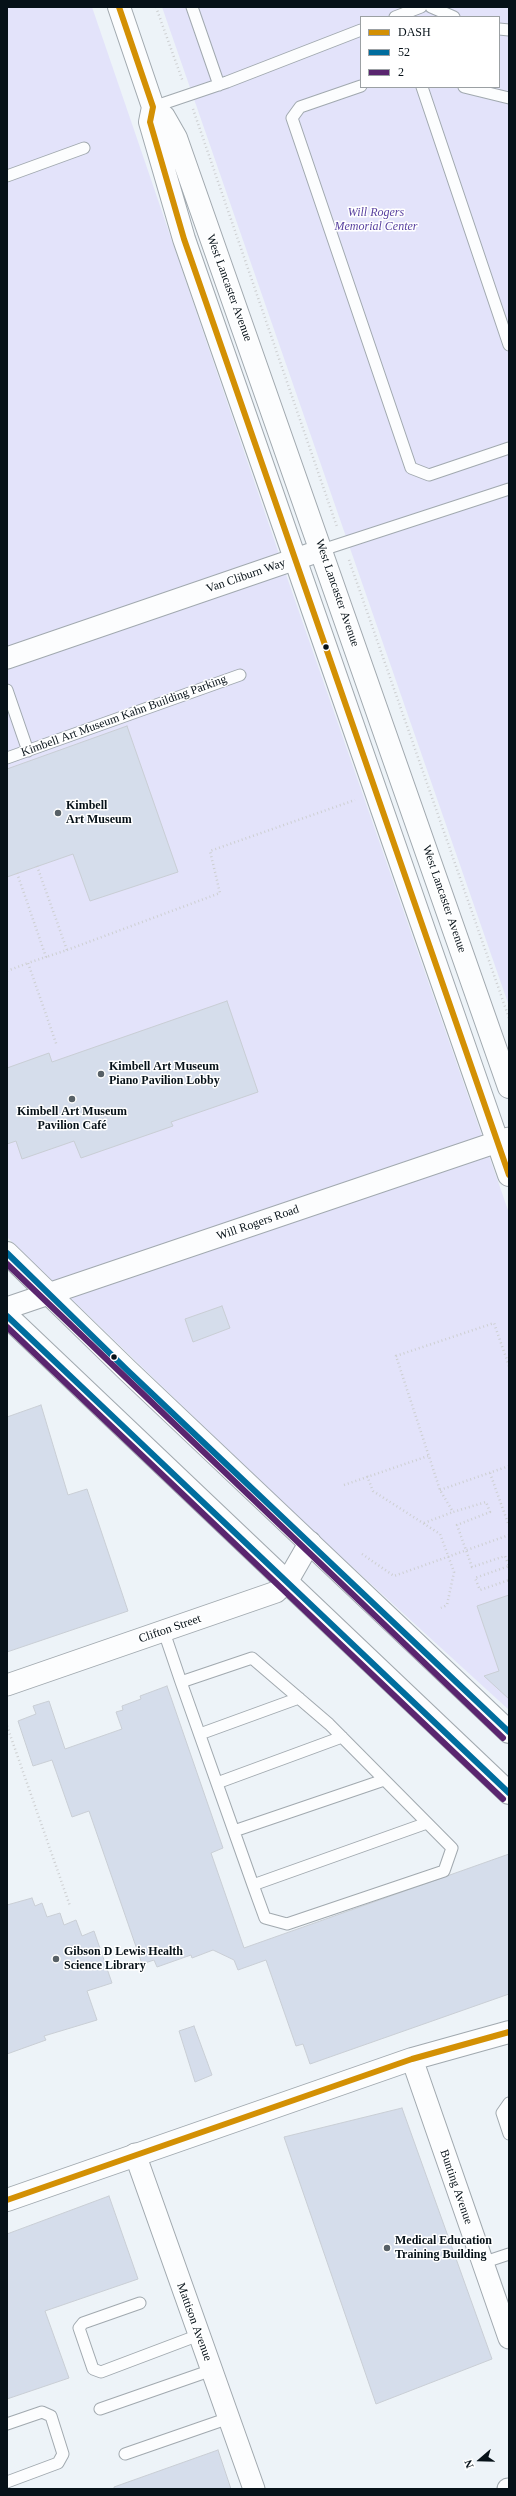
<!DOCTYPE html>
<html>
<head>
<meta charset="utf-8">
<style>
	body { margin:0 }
	#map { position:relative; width:516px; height:2496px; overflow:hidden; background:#edf3f8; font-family:"Times New Roman",serif }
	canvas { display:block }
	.frame { position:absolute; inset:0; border:8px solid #061118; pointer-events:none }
	.legend { position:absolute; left:360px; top:16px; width:140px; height:72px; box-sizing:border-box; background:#fff; border:1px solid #9ba0a3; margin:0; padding:5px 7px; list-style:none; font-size:12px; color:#061118 }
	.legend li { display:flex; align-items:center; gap:8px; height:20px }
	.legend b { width:20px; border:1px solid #9ba0a3 }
	.north { position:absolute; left:460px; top:2440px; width:40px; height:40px; -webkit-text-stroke:3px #fff; paint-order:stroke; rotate:250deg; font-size:11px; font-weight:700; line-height:16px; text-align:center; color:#061118 }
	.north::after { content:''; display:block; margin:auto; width:14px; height:18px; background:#061118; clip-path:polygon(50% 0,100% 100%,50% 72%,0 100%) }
</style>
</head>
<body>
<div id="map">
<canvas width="516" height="2496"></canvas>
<div class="frame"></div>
<ul class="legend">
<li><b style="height:5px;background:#d39004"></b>DASH</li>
<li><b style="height:5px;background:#006d9e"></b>52</li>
<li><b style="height:5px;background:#5a256f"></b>2</li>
</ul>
<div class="north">N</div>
</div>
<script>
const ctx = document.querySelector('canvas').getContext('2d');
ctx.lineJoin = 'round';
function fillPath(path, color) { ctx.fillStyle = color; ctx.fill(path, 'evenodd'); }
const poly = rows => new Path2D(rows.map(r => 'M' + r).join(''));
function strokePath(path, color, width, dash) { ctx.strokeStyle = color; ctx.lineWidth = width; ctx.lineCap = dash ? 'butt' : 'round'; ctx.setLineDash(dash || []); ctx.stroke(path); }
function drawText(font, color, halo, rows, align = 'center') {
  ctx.font = font + ' "Times New Roman",serif'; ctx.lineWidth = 3; ctx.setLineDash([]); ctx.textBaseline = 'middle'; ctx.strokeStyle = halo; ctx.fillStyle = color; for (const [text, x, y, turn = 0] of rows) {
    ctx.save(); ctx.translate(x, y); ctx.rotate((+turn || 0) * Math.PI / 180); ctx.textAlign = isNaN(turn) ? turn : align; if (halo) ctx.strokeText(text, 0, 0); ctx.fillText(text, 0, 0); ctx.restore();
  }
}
fillPath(poly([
	[7,7,92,7,289,583,509,1213,509,1710,302,1521,7,1237],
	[162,7,509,7,509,1006],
	[361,17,499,17,499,87,361,87]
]), '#e3e3fa');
const building = poly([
	[127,726,178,872,90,901,73,854,7,877,7,769,127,726],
	[227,1001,258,1092,171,1122,173,1126,81,1158,74,1141,22,1159,16,1141,7,1144,7,1068,49,1053,52,1062,227,1001],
	[222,1306,230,1328,193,1342,185,1319,222,1306],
	[41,1405,68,1495,87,1489,128,1611,7,1652,7,1417,41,1405],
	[509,1595,509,1699,484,1676,499,1671,477,1606,509,1595],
	[167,1686,223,1848,211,1853,244,1948,509,1854,509,1994,310,2064,303,2044,296,2046,266,1960,238,1970,234,1960,213,1950,192,1958,191,1955,157,1967,154,1960,142,1964,89,1811,72,1817,52,1760,33,1766,18,1721,36,1714,33,1706,49,1701,65,1749,122,1729,116,1712,123,1710,122,1706,141,1699,140,1696,167,1686],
	[32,1898,35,1906,42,1903,47,1917,60,1913,64,1925,76,1920,82,1936,94,1931,112,1983,87,1991,97,2020,44,2036,46,2040,7,2054,7,1905,32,1898],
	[194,2026,212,2075,195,2082,179,2031,194,2026],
	[402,2108,492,2359,376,2404,284,2137,402,2108],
	[109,2196,138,2279,45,2311,69,2378,7,2399,7,2234,109,2196],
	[218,2450,231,2489,114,2489,114,2487,218,2450]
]);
fillPath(building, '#d5ddeb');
strokePath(building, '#c9ced5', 1);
const service = poly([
	[192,7,219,85],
	[431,7,454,17],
	[395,17,421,7],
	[499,29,509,30],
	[361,86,300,107,292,118,411,468,429,475,509,448],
	[422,87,509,345],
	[464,87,509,98],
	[153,107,227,82,361,30],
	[7,176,84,148],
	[322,550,509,489],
	[7,690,28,751],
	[7,758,240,675],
	[164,1632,181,1682,253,1885,265,1918,287,1924,444,1871,452,1848,329,1724,252,1658,181,1682],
	[200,1734,299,1698],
	[217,1783,342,1737],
	[234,1831,384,1780],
	[253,1885,427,1823],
	[509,2103,502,2113,509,2134],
	[482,2263,509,2254],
	[140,2303,83,2323,79,2328,93,2369,101,2372,199,2335],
	[100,2409,212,2370],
	[7,2424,42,2412,51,2416,63,2454,58,2463,7,2482],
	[125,2454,229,2418]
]);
const minor = poly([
	[7,658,322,550],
	[7,1308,509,1138],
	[7,1685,276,1592,287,1582,310,1542],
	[412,2059,509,2338],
	[135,2154,254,2489],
	[508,2489,509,2489]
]);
const tertiary = poly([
	[7,2200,412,2059,509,2032]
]);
const secondary = poly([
	[119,7,153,107,150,122,184,239,509,1175],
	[153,107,164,117,176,138,509,1087],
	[7,1253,127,1370,509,1732],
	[7,1316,509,1793]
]);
strokePath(service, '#a1a9af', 13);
strokePath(minor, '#a1a9af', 23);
strokePath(tertiary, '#a1a9af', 24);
strokePath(secondary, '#a1a9af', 24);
strokePath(poly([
	[156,7,183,82],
	[193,109,337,527],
	[349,560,509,1018],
	[37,866,67,950,46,957],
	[17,873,46,957,28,963,57,1046],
	[67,950,220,893,210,851,355,800],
	[7,971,28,963],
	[509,1366,494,1323,396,1356,440,1490,453,1512,486,1502,490,1512,457,1525,472,1567,505,1556,509,1566,475,1578,480,1590,509,1580],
	[490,1473,509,1526],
	[367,1476,373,1491,440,1534,454,1572,447,1605,441,1608],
	[344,1485,428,1456],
	[440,1490,509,1466],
	[424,1523,453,1512],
	[362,1554,394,1576,509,1535],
	[7,1726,70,1906]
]), '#cdcfd1', 2.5, [1, 3]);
strokePath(service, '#fcfdfe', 11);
strokePath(minor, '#fcfdfe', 21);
strokePath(tertiary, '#fcfdfe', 22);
strokePath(secondary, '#fcfdfe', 22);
strokePath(poly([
	[119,7,153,107,150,122,184,239,509,1175],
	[7,2200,412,2059,509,2032]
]), '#d39004', 6);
strokePath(poly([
	[7,1253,127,1370,509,1732],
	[7,1316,509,1793]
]), '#006d9e', 6);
strokePath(poly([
	[7,1264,503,1738],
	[7,1327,503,1799]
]), '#5a256f', 6);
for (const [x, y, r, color] of [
	[326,647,3.5,"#061118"],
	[58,813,4,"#576066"],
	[101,1074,4,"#576066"],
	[72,1099,4,"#576066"],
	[114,1357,3.5,"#061118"],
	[56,1959,4,"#576066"],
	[387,2248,4,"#576066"]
]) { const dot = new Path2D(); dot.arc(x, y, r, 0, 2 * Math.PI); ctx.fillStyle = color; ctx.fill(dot); strokePath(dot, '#fff', 1.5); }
drawText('italic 12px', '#5a43a0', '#fff', [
	["Will Rogers",376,213],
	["Memorial Center",376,227]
]);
drawText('12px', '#061118', '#fff', [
	["West Lancaster Avenue",229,288,70],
	["Van Cliburn Way",246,576,-19],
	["West Lancaster Avenue",337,593,71],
	["Kimbell Art Museum Kahn Building Parking",124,716,-20],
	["West Lancaster Avenue",444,899,71],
	["Will Rogers Road",258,1223,-19],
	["Clifton Street",170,1629,-19],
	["Bunting Avenue",456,2187,71],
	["Mattison Avenue",194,2322,70]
]);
drawText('bold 12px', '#061118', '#fff', [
	["Kimbell",66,806],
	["Art Museum",66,820],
	["Kimbell Art Museum",109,1067],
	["Piano Pavilion Lobby",109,1081],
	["Kimbell Art Museum",72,1112,"center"],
	["Pavilion Café",72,1126,"center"],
	["Gibson D Lewis Health",64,1952],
	["Science Library",64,1966],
	["Medical Education",395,2241],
	["Training Building",395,2255]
], 'left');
</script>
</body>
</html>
